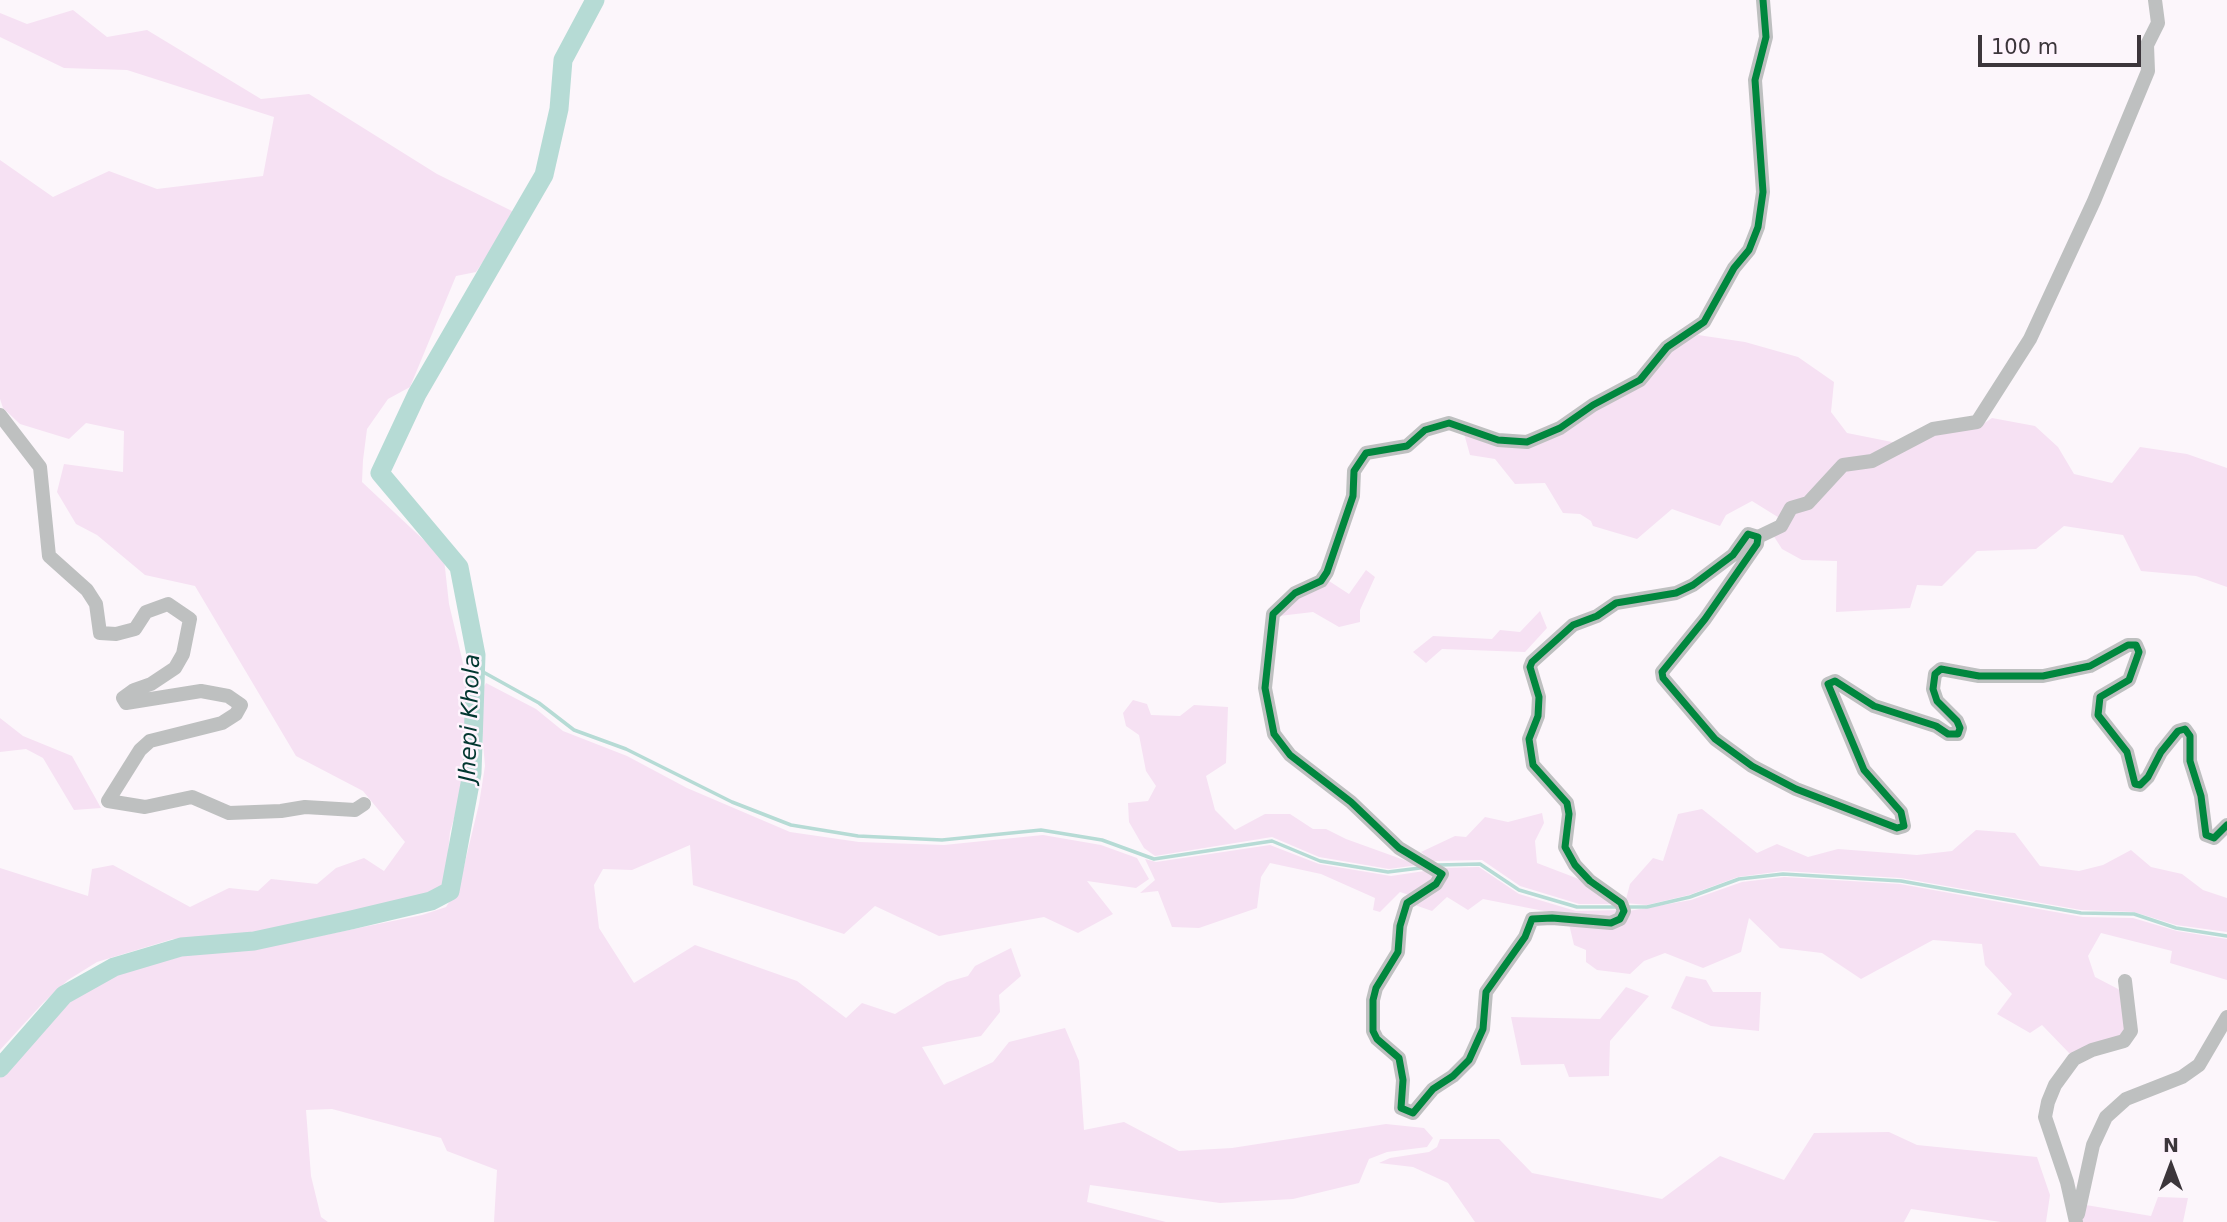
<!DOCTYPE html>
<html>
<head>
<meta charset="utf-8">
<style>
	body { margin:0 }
	#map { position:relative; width:2227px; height:1222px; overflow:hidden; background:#fcf6fb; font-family:"DejaVu Sans",sans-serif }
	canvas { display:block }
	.north { position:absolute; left:2136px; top:1131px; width:70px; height:70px; -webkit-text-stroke:5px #fef4fd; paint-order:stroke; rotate:0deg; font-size:19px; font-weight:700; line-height:28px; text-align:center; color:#3c363b }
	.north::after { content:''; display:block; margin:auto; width:24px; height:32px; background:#3c363b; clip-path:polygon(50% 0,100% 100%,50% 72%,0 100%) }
	.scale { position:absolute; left:1978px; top:35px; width:163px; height:32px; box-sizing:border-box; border:4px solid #3c363b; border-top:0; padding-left:9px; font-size:21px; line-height:24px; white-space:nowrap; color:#3c363b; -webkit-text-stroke:5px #fef4fd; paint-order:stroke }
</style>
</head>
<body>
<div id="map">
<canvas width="2227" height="1222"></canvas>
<div class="north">N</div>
<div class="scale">100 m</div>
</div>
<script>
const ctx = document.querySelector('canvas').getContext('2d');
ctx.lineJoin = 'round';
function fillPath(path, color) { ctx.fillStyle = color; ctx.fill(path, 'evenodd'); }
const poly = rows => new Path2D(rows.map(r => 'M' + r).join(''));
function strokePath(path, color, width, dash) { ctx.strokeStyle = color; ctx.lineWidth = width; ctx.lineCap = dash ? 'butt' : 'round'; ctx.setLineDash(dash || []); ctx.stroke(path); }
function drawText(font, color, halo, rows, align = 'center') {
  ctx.font = font + ' "DejaVu Sans",sans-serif'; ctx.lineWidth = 5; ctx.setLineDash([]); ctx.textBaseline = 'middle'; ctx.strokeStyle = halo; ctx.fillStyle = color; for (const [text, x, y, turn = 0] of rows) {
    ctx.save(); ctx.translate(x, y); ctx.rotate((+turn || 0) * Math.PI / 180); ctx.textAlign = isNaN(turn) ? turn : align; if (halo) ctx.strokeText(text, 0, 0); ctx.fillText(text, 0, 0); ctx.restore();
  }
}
fillPath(poly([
	[73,10,107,37,147,30,261,99,309,94,437,174,516,213,476,272,456,276,410,387,388,399,367,429,363,460,362,482,444,559,449,604,471,697,466,778,450,832,445,886,415,898,252,935,173,939,97,962,68,980,43,1003,0,1050,0,868,88,896,92,869,113,865,190,907,229,888,258,891,271,879,317,884,336,868,364,858,384,871,405,842,363,791,296,756,195,586,145,575,97,535,76,524,57,492,64,464,123,472,124,431,86,423,69,439,20,424,3,408,0,399,0,160,53,197,109,171,157,189,263,176,274,117,127,70,64,68,0,37,0,13,27,24],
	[1698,335,1745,342,1798,357,1834,382,1831,412,1847,433,1897,443,1872,458,1841,463,1781,519,1752,501,1726,515,1720,526,1672,509,1637,539,1593,526,1591,521,1580,514,1563,513,1545,483,1515,484,1495,459,1470,455,1463,430,1485,439,1549,437,1671,350],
	[1992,418,2035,426,2058,447,2074,474,2112,483,2140,447,2187,454,2227,468,2227,587,2196,576,2141,571,2123,535,2064,526,2036,549,1977,551,1942,586,1917,585,1910,608,1836,612,1837,561,1802,560,1782,549,1773,535,1793,512,1845,469,1939,431,1977,428],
	[1366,570,1375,577,1360,610,1360,622,1339,627,1313,612,1279,616,1290,603,1329,581,1349,594],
	[1540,611,1547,628,1525,652,1442,649,1426,663,1413,652,1433,636,1492,639,1500,630,1520,632],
	[486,683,536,709,563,731,627,756,687,788,790,832,859,842,944,845,1043,835,1101,845,1137,858,1149,879,1136,888,1087,881,1113,914,1078,933,1044,917,939,936,875,906,844,934,693,885,690,845,632,870,603,869,594,885,599,928,634,983,695,945,797,981,846,1018,862,1003,895,1014,947,982,968,976,975,966,1011,948,1021,976,999,995,1000,1012,981,1036,922,1047,944,1085,993,1062,1009,1042,1065,1028,1079,1061,1084,1130,1124,1122,1179,1151,1232,1148,1386,1124,1424,1128,1433,1138,1427,1147,1387,1152,1369,1159,1359,1183,1293,1199,1220,1203,1090,1185,1087,1202,1166,1222,494,1222,497,1170,447,1151,441,1138,332,1109,306,1110,311,1176,321,1217,328,1222,0,1222,0,1078,41,1035,72,996,119,973,168,957,261,948,422,915,446,907,459,887,479,804,485,766,479,696],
	[1133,700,1147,704,1151,715,1180,716,1194,705,1228,707,1226,763,1206,776,1215,810,1235,830,1265,814,1290,814,1313,829,1326,829,1346,839,1418,865,1389,869,1319,857,1272,837,1155,856,1144,848,1129,822,1128,803,1148,801,1156,786,1146,771,1139,735,1126,726,1123,713],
	[0,718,23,736,72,756,101,808,74,810,43,758,26,749,0,752],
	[1702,809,1757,853,1777,844,1808,857,1838,849,1917,855,1952,851,1976,830,2015,833,2040,866,2079,871,2103,865,2131,850,2151,867,2182,874,2203,890,2227,898,2227,932,2176,925,2134,912,2081,910,1901,878,1783,871,1738,877,1689,895,1647,905,1625,903,1630,884,1653,858,1663,861,1678,814],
	[1542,813,1544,823,1535,841,1537,863,1584,881,1617,904,1579,904,1520,886,1482,860,1432,861,1421,852,1455,836,1466,837,1485,817,1508,822],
	[1270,845,1319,864,1391,876,1431,870,1440,875,1412,896,1400,892,1380,912,1373,910,1375,898,1321,874,1270,863,1261,877,1257,908,1199,928,1172,927,1158,891,1140,893,1155,880,1145,859,1156,862],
	[1479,867,1519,894,1576,911,1621,910,1618,917,1564,915,1483,899,1468,910,1447,897,1432,911,1412,904,1441,868],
	[1784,877,1900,884,2083,917,2133,918,2177,931,2227,939,2227,980,2170,963,2172,951,2101,933,2088,956,2095,977,2120,990,2127,1031,2120,1037,2071,1055,2042,1025,2030,1033,1997,1014,2012,994,1985,965,1982,944,1933,940,1861,979,1822,953,1780,948,1749,918,1741,952,1703,968,1665,953,1644,961,1630,974,1597,970,1586,962,1586,950,1574,945,1569,924,1592,927,1629,911,1691,900,1742,882],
	[1686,976,1706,980,1713,992,1761,992,1759,1031,1711,1026,1671,1008],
	[1626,987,1649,996,1610,1041,1609,1076,1569,1077,1564,1064,1521,1065,1511,1017,1600,1019],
	[1889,1132,1917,1145,2037,1157,2050,1195,2046,1222,2001,1222,1911,1209,1904,1222,1475,1222,1448,1183,1413,1167,1379,1163,1390,1158,1429,1152,1437,1147,1440,1139,1499,1139,1532,1173,1662,1199,1720,1156,1784,1180,1814,1133],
	[2158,1197,2188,1198,2183,1222,2080,1222,2086,1205,2151,1216]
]), '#f6e1f3');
strokePath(poly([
	[476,668,539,703,574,730,626,749,732,802,791,825,858,836,942,840,1041,830,1102,840,1154,859,1272,841,1320,861,1388,872,1420,868],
	[1438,865,1480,864,1519,890,1577,907,1620,907],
	[1627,907,1647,907,1690,897,1739,879,1783,874,1901,881,2081,913,2134,914,2176,928,2227,936]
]), '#b6dbd5', 3.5);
strokePath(poly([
	[0,1068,64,995,114,967,181,947,254,941,351,920,431,901,450,891,472,773,476,655,459,567,380,473,417,394,544,175,559,109,563,60,595,0]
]), '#b6dbd5', 19);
strokePath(poly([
	[1763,0,1766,37,1755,80,1763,192,1758,227,1749,250,1734,268,1704,322,1667,347,1640,380,1593,405,1560,428,1527,442,1498,440,1449,423,1425,430,1407,446,1366,453,1354,471,1353,496,1327,572,1321,581,1295,593,1273,614,1265,688,1274,734,1290,755,1351,802,1399,848,1442,874,1436,884,1407,903,1400,926,1398,952,1376,988,1373,1000,1373,1031,1377,1039,1399,1058,1403,1080,1401,1108,1413,1113,1433,1089,1453,1076,1469,1060,1483,1029,1486,992,1525,937,1532,919,1552,918,1611,923,1620,919,1624,911,1621,903,1590,881,1575,865,1565,847,1569,814,1567,803,1533,765,1529,739,1538,716,1539,697,1530,667,1532,662,1573,625,1597,616,1616,603,1676,593,1693,585,1733,555,1748,534,1758,537,1757,544,1705,619,1662,672,1663,678,1715,739,1752,766,1796,789,1897,828,1904,826,1901,812,1864,770,1828,684,1835,681,1874,706,1936,726,1948,734,1958,734,1960,728,1957,721,1937,701,1933,689,1935,674,1941,669,1979,676,2043,676,2090,666,2128,645,2136,645,2139,652,2129,680,2100,697,2098,715,2127,752,2135,784,2140,785,2148,777,2161,752,2178,731,2185,729,2190,736,2190,761,2201,796,2206,835,2214,838,2227,825],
	[0,415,40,467,49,556,87,590,96,604,100,633,116,634,135,629,146,612,168,604,190,619,183,654,175,668,151,684,134,690,123,698,126,703,201,691,228,696,241,705,236,714,222,723,150,741,140,750,108,801,145,807,192,797,229,813,281,811,305,807,355,810,364,804],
	[1758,537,1781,526,1791,508,1808,503,1843,465,1872,461,1933,429,1977,422,2030,339,2094,201,2148,71,2147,45,2158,23,2155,0],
	[2078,1214,2093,1145,2106,1117,2126,1099,2182,1077,2199,1065,2227,1017],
	[2076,1222,2067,1182,2045,1117,2048,1102,2055,1085,2074,1059,2092,1050,2124,1041,2131,1031,2125,981]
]), '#bec0c0', 14);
strokePath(poly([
	[1763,0,1766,37,1755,80,1763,192,1758,227,1749,250,1734,268,1704,322,1667,347,1640,380,1593,405,1560,428,1527,442,1498,440,1449,423,1425,430,1407,446,1366,453,1354,471,1353,496,1327,572,1321,581,1295,593,1273,614,1265,688,1274,734,1290,755,1351,802,1399,848,1442,874,1436,884,1407,903,1400,926,1398,952,1376,988,1373,1000,1373,1031,1377,1039,1399,1058,1403,1080,1401,1108,1413,1113,1433,1089,1453,1076,1469,1060,1483,1029,1486,992,1525,937,1532,919,1552,918,1611,923,1620,919,1624,911,1621,903,1590,881,1575,865,1565,847,1569,814,1567,803,1533,765,1529,739,1538,716,1539,697,1530,667,1532,662,1573,625,1597,616,1616,603,1676,593,1693,585,1733,555,1748,534,1758,537,1757,544,1705,619,1662,672,1663,678,1715,739,1752,766,1796,789,1897,828,1904,826,1901,812,1864,770,1828,684,1835,681,1874,706,1936,726,1948,734,1958,734,1960,728,1957,721,1937,701,1933,689,1935,674,1941,669,1979,676,2043,676,2090,666,2128,645,2136,645,2139,652,2129,680,2100,697,2098,715,2127,752,2135,784,2140,785,2148,777,2161,752,2178,731,2185,729,2190,736,2190,761,2201,796,2206,835,2214,838,2227,825]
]), '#00873e', 7);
drawText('italic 23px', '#023730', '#fef4fd', [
	["Jhepi Khola",471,718,-88]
]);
</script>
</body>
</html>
